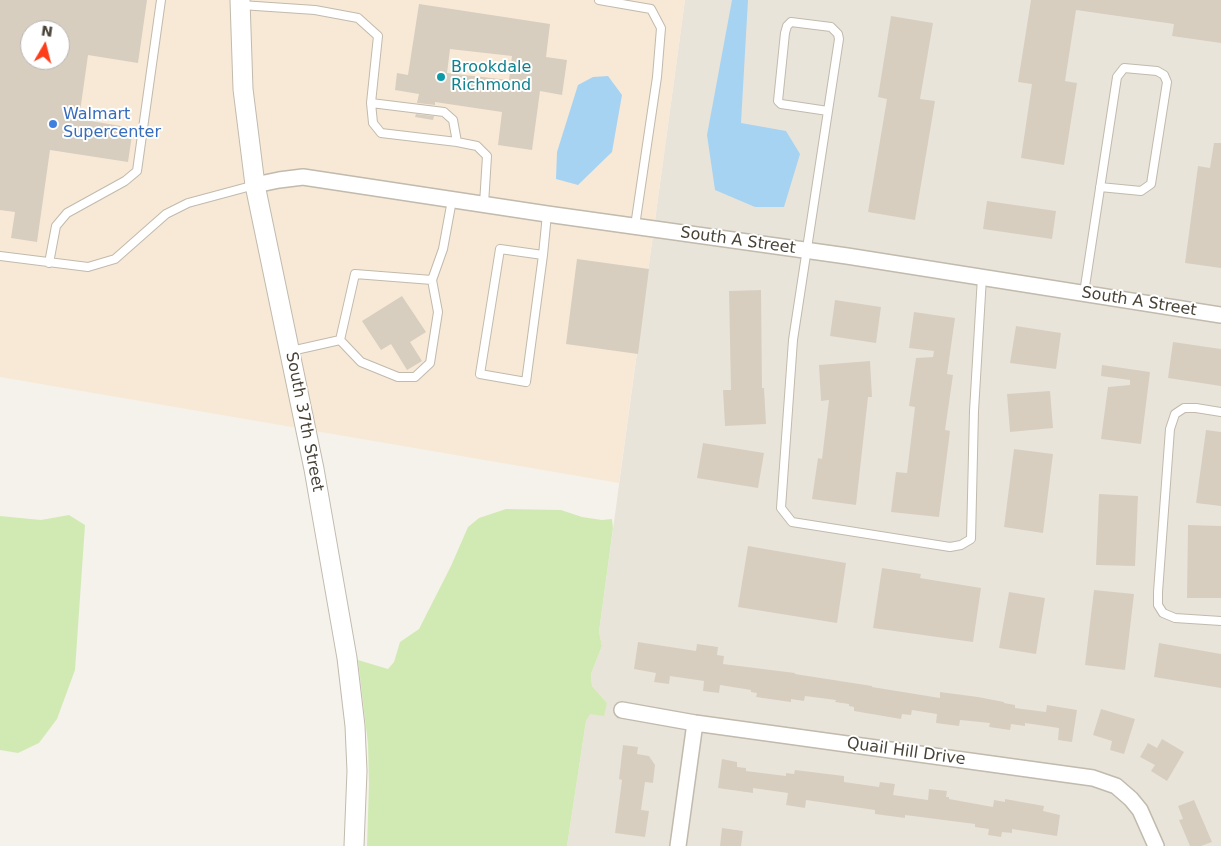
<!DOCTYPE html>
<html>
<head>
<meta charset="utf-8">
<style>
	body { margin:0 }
	#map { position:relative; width:1221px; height:846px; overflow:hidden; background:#f5f2eb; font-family:"DejaVu Sans",sans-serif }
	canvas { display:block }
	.north { position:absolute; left:20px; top:20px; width:50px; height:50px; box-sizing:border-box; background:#fff; border:1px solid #b7b4af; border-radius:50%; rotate:8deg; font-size:14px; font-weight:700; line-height:20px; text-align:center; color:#4a4338 }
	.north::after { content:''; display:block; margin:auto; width:18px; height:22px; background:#fc3e1b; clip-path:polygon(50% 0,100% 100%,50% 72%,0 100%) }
</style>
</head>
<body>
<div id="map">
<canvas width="1221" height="846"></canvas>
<div class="north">N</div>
</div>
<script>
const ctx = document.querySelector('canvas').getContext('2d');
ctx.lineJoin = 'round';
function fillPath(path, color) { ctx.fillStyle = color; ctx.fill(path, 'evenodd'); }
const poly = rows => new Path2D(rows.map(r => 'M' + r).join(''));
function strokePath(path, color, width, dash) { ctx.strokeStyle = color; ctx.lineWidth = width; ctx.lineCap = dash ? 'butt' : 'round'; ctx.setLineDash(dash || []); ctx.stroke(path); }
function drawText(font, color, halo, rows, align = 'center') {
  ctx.font = font + ' "DejaVu Sans",sans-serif'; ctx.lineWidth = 4; ctx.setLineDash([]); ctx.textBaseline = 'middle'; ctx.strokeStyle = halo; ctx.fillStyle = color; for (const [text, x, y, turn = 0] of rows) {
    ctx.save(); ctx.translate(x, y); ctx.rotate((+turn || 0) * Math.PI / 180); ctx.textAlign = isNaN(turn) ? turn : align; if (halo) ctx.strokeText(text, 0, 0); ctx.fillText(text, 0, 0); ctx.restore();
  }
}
fillPath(poly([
	[685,0,1221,0,1221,846,567,846,586,721,589,714,607,703,592,686,591,674,602,646,599,632]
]), '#e9e4d9');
fillPath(poly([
	[0,0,685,0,619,483,0,377],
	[30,30,60,30,60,60,30,60]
]), '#f7e9d6');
fillPath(poly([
	[506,509,561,510,582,517,602,520,612,519,613,528,599,632,602,646,591,674,592,686,607,703,604,716,590,714,586,721,567,846,367,846,369,784,368,744,358,660,388,669,394,662,400,642,419,629,451,566,468,527,479,518],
	[69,515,85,525,75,670,57,719,39,743,18,753,0,750,0,516,41,520]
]), '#d1eab4');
fillPath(poly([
	[732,0,748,0,741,123,786,131,800,154,784,207,755,207,715,190,707,135],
	[608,76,622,95,612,152,578,185,556,179,557,152,578,85,593,77]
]), '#a7d3f2');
fillPath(poly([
	[0,0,147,0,138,63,88,55,79,119,133,128,128,162,50,150,37,242,11,238,15,212,0,210],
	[30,30,60,30,60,60,30,60],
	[1031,0,1221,0,1221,43,1172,36,1174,24,1076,10,1065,81,1077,83,1064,165,1021,158,1032,84,1018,82],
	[419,4,550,24,546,57,567,60,562,95,540,91,532,150,498,145,502,112,435,102,435,105,417,103,419,94,395,90,397,73,408,75],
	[450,49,512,56,509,80,447,73],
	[891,16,933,23,920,99,935,101,915,220,868,212,887,99,878,97],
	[416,114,434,116,433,120,415,117],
	[1214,143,1221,143,1221,268,1185,263,1198,166,1210,168],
	[987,201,1056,211,1052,239,983,229],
	[577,259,649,269,638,354,566,344],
	[761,290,762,388,764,388,766,424,725,426,723,390,731,390,729,291],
	[402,296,426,332,410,342,422,361,407,370,391,344,381,350,362,321],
	[835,300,881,307,876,343,830,336],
	[914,312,955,318,947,374,953,375,945,430,950,431,939,517,891,512,896,472,907,473,915,407,909,406,916,358,933,357,934,351,909,348],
	[1016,326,1061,333,1056,369,1010,363],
	[1173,342,1221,349,1221,386,1168,378],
	[870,361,872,397,868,397,856,505,812,499,818,458,822,459,829,400,821,401,819,365],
	[1102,365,1150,372,1141,444,1101,439,1108,387,1130,385,1130,380,1101,376],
	[1050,391,1053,428,1010,432,1007,394],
	[1206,430,1221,432,1221,506,1196,503],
	[703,443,764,453,758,488,697,478],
	[1014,449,1053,454,1043,533,1004,527],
	[1099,494,1138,496,1135,566,1096,565],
	[1188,525,1221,526,1221,598,1187,598],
	[748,546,846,563,837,623,738,607],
	[882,568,921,574,920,578,981,588,973,642,873,628],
	[1094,590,1134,594,1125,670,1085,665],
	[1009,592,1045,598,1036,654,999,648],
	[638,642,696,651,697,644,718,647,717,655,724,656,723,664,795,673,795,674,872,686,872,687,940,698,940,692,978,697,1004,702,1004,703,1015,705,1015,708,1046,712,1047,705,1077,710,1072,742,1058,740,1059,728,1025,723,1025,726,1011,724,1010,730,989,727,990,723,960,720,959,726,936,723,937,714,912,710,911,715,902,714,901,719,854,711,854,707,849,706,849,704,835,702,836,700,805,696,804,701,791,699,791,702,756,697,757,693,751,692,751,690,720,685,719,693,703,691,704,681,670,676,669,684,654,682,656,673,634,669],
	[1159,643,1221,654,1221,688,1154,677],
	[1101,709,1135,719,1124,754,1110,750,1112,741,1093,735],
	[1162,739,1184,752,1167,781,1151,771,1155,765,1140,757,1148,743,1157,748],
	[623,745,638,747,637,754,649,756,655,765,653,783,645,782,641,810,649,811,645,837,615,833,622,780,619,779],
	[722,759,737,762,737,767,746,768,746,771,786,776,786,773,794,774,795,770,844,776,844,782,879,787,880,782,895,784,893,795,928,800,929,789,947,791,946,797,949,797,949,799,993,807,994,800,1005,802,1005,799,1044,806,1043,811,1060,815,1057,836,1012,829,1012,833,1002,832,1001,837,988,835,989,829,975,827,975,824,905,815,905,818,875,814,875,810,806,800,805,808,786,805,788,793,753,788,753,793,718,788],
	[1194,800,1212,842,1201,846,1190,846,1179,820,1183,819,1178,806],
	[722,828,743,831,741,846,720,846]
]), '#d7cec0');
const service = poly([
	[599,0,651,9,661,28,657,77,635,226],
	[241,5,315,10,358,18,378,36,371,103,444,112,453,120,457,142,477,146,487,156,484,204],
	[371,103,373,123,381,133,457,142],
	[828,111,781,104,778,101,785,33,787,26,791,22,831,27,838,34,839,39,828,111,793,340,781,508,792,522,950,547,961,545,971,539,974,411,982,277],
	[543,255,500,249,480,374,526,382,543,255,547,214],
	[0,256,88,267,115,259,166,214,188,203,255,185],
	[49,263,56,226,67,213,125,181,137,171,161,0],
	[1084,293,1117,77,1124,68,1157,71,1164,75,1167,82,1151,184,1141,191,1100,187],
	[340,340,361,362,398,377,415,377,430,363,438,312,432,280],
	[291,351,340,340,355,274,432,280,443,249,452,200],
	[1221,412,1196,408,1184,408,1175,414,1170,429,1158,592,1158,605,1163,613,1175,618,1221,621]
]);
const minor = poly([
	[255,185,279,180,303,177,547,214,847,256,1221,315],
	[622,710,695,723,1093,778,1116,786,1131,799,1140,810,1156,846],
	[678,846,695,723]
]);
const tertiary = poly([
	[240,0,243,89,255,185,314,469,347,658,355,726,357,771,354,846]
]);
strokePath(service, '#c1baad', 10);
strokePath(minor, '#c1baad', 18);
strokePath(tertiary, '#c1baad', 21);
strokePath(service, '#fff', 8);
strokePath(minor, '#fff', 15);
strokePath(tertiary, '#fff', 19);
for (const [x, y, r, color] of [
	[441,77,5,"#0f9aa8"],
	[53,124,5,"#3f7fe0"]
]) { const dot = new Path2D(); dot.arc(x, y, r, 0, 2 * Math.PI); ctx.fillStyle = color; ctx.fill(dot); strokePath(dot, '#fff', 2); }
drawText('16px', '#0d838f', '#fff', [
	["Brookdale",451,68],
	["Richmond",451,86]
], 'left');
drawText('16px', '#366cbe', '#fff', [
	["Walmart",63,115],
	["Supercenter",63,133]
], 'left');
drawText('16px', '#4a4338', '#fff', [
	["South A Street",738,241,8],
	["South A Street",1139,302,9],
	["South 37th Street",304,422,79],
	["Quail Hill Drive",906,752,8]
]);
</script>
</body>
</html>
